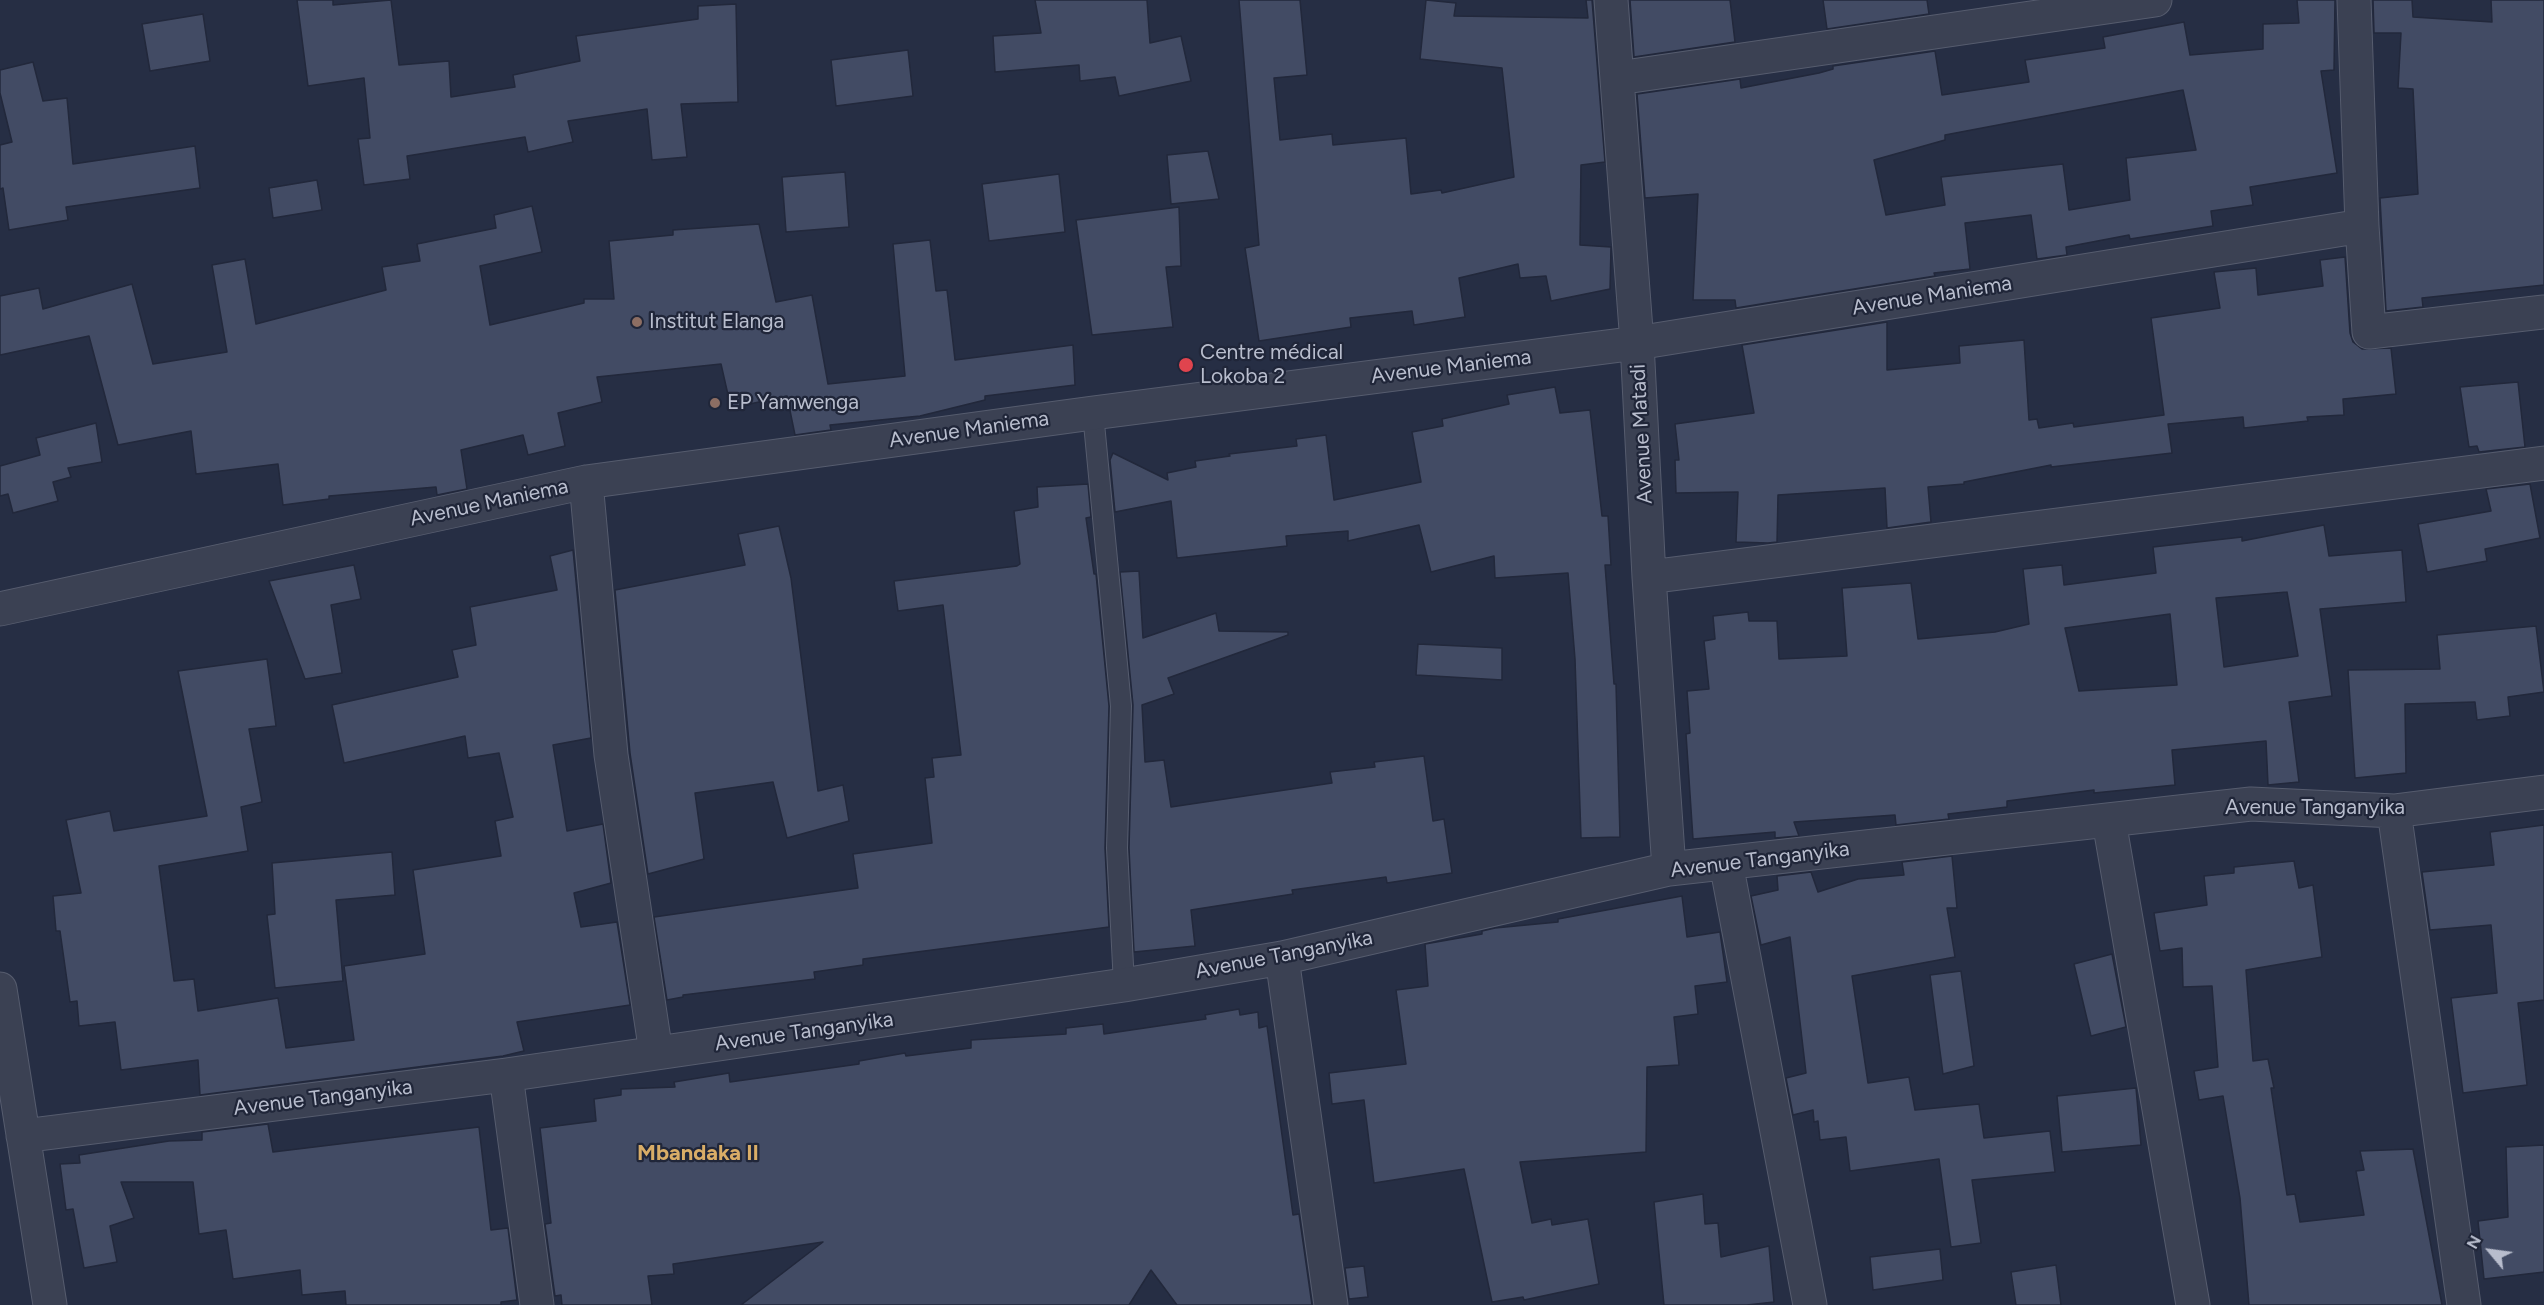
<!DOCTYPE html>
<html>
<head>
<meta charset="utf-8">
<style>
	body { margin:0 }
	#map { position:relative; width:2544px; height:1305px; overflow:hidden; background:#262e44; font-family:Figtree,sans-serif }
	canvas { display:block }
	.north { position:absolute; left:2460px; top:1221px; width:60px; height:60px; -webkit-text-stroke:4px #202639; paint-order:stroke; rotate:299deg; font-size:16px; font-weight:700; line-height:24px; text-align:center; color:#b8bdcd }
	.north::after { content:''; display:block; margin:auto; width:21px; height:27px; background:#b8bdcd; clip-path:polygon(50% 0,100% 100%,50% 72%,0 100%) }
</style>
</head>
<body>
<div id="map">
<canvas width="2544" height="1305"></canvas>
<div class="north">N</div>
</div>
<script>
const ctx = document.querySelector('canvas').getContext('2d');
ctx.lineJoin = 'round';
function fillPath(path, color) { ctx.fillStyle = color; ctx.fill(path, 'evenodd'); }
const poly = rows => new Path2D(rows.map(r => 'M' + r).join(''));
function strokePath(path, color, width, dash) { ctx.strokeStyle = color; ctx.lineWidth = width; ctx.lineCap = dash ? 'butt' : 'round'; ctx.setLineDash(dash || []); ctx.stroke(path); }
function drawText(font, color, halo, rows, align = 'center') {
  ctx.font = font + ' Figtree,sans-serif'; ctx.lineWidth = 4.5; ctx.setLineDash([]); ctx.textBaseline = 'middle'; ctx.strokeStyle = halo; ctx.fillStyle = color; for (const [text, x, y, turn = 0] of rows) {
    ctx.save(); ctx.translate(x, y); ctx.rotate((+turn || 0) * Math.PI / 180); ctx.textAlign = isNaN(turn) ? turn : align; if (halo) ctx.strokeText(text, 0, 0); ctx.fillText(text, 0, 0); ctx.restore();
  }
}
const building = poly([
	[297,0,333,0,333,5,391,0,399,65,449,61,451,97,515,87,513,75,580,61,576,36,698,19,698,6,736,4,738,102,681,104,687,157,652,160,647,109,568,121,573,142,528,152,525,137,407,156,410,179,364,185,358,139,370,138,364,78,308,86,297,0],
	[1035,0,1147,0,1150,43,1181,36,1191,81,1119,96,1115,77,1080,81,1079,65,995,72,993,36,1041,33,1035,0],
	[1239,0,1300,0,1307,75,1274,78,1280,140,1332,134,1333,145,1406,138,1411,194,1441,190,1442,193,1514,177,1502,68,1420,59,1426,0,1456,3,1454,16,1588,18,1586,0,1592,0,1605,162,1581,165,1580,245,1611,247,1610,289,1551,301,1546,276,1520,278,1518,264,1459,278,1465,317,1414,325,1412,311,1350,318,1351,327,1259,341,1245,248,1259,245,1239,0],
	[1630,0,1730,0,1735,42,1634,57,1630,0],
	[1823,0,1927,0,1929,14,1827,29,1823,0],
	[2297,0,2335,0,2334,70,2321,71,2337,173,2250,187,2253,205,2211,211,2213,226,2130,239,2129,235,2066,247,2067,255,2037,259,2031,215,1965,223,1970,269,1934,273,1935,276,1736,308,1735,300,1693,300,1698,194,1645,198,1637,94,1740,79,1741,88,1819,73,1833,69,1833,66,1935,51,1942,95,2029,82,2025,60,2105,48,2103,37,2184,22,2190,55,2263,49,2263,24,2299,23,2297,0],
	[2183,90,2196,150,2126,158,2130,200,2069,210,2063,164,1941,177,1945,205,1886,215,1874,160,1945,140,1945,135,2183,90],
	[2373,0,2412,0,2413,17,2492,22,2491,0,2544,0,2544,285,2422,298,2423,307,2386,311,2380,198,2418,194,2413,89,2398,88,2401,33,2374,33,2373,0],
	[203,14,210,61,150,71,142,24,203,14],
	[908,50,913,96,836,106,831,60,908,50],
	[33,62,43,101,67,98,73,164,195,146,200,188,66,207,68,220,9,230,3,188,0,189,0,145,12,142,0,93,0,70,33,62],
	[1208,151,1219,199,1171,204,1167,155,1208,151],
	[845,172,849,227,786,232,782,177,845,172],
	[1059,174,1065,232,989,241,982,184,1059,174],
	[317,180,322,210,273,218,269,188,317,180],
	[532,206,542,252,480,266,490,325,584,303,584,299,614,299,609,241,673,235,673,230,759,224,776,302,812,295,828,384,905,376,893,244,930,240,936,291,947,290,955,360,1073,345,1075,385,985,396,985,400,920,416,830,425,831,430,795,435,787,396,731,408,721,364,597,377,602,402,558,413,565,446,528,455,523,435,461,450,467,489,437,495,436,487,329,496,329,499,283,505,278,464,196,474,191,431,118,445,89,336,0,355,0,296,39,288,43,309,132,284,153,364,227,352,212,265,245,259,256,324,386,290,382,267,420,261,417,244,496,228,494,215,532,206],
	[1179,207,1181,266,1166,267,1173,327,1092,335,1076,220,1179,207],
	[2345,257,2350,333,2353,342,2362,349,2391,348,2396,394,2343,399,2344,415,2307,417,2308,421,2244,428,2243,417,2168,424,2172,453,2051,467,2051,465,1964,482,1964,484,1928,487,1931,522,1887,528,1885,488,1778,495,1777,542,1768,543,1736,542,1738,492,1676,493,1675,460,1679,460,1675,424,1754,413,1742,345,1887,322,1887,370,1960,363,1959,346,2024,340,2029,420,2037,419,2039,428,2073,423,2074,427,2164,415,2151,318,2220,308,2214,272,2256,268,2258,295,2323,286,2320,260,2345,257],
	[2518,382,2525,447,2479,452,2477,446,2469,447,2460,387,2518,382],
	[1555,387,1560,413,1590,410,1602,516,1608,516,1611,565,1605,565,1614,684,1616,684,1620,837,1581,838,1575,659,1568,573,1495,578,1494,556,1431,572,1419,525,1348,541,1348,531,1286,536,1287,546,1177,558,1171,501,1115,512,1110,460,1113,453,1168,480,1167,473,1196,467,1195,461,1230,456,1229,454,1297,446,1296,439,1326,435,1334,500,1421,482,1412,432,1443,426,1442,419,1509,404,1507,395,1555,387],
	[96,423,102,462,68,468,71,477,53,482,58,501,13,513,8,494,0,496,0,466,40,455,36,438,96,423],
	[1088,484,1091,517,1086,518,1094,574,1096,574,1109,706,1105,848,1109,927,863,959,863,965,814,972,815,979,683,995,683,997,667,1000,654,917,858,888,853,854,932,843,925,778,934,777,932,758,961,755,943,605,898,611,894,581,1017,566,1020,564,1014,511,1038,507,1037,487,1088,484],
	[2530,484,2540,538,2485,549,2487,561,2427,572,2418,524,2491,511,2486,489,2530,484],
	[2324,525,2329,556,2402,550,2406,602,2320,609,2332,696,2289,702,2299,782,2268,785,2266,741,2172,750,2175,785,2094,793,2094,790,2007,801,2007,807,1948,814,1949,819,1896,825,1895,815,1794,822,1799,836,1775,838,1775,832,1693,839,1686,734,1690,733,1687,691,1709,689,1704,641,1715,639,1713,616,1748,612,1749,621,1777,621,1779,659,1847,656,1842,588,1911,583,1918,639,1995,632,2029,624,2023,569,2062,565,2064,585,2156,573,2153,547,2242,537,2242,541,2324,525],
	[2287,592,2298,656,2224,667,2216,598,2287,592],
	[2170,614,2177,685,2079,691,2065,628,2170,614],
	[779,526,791,578,818,791,843,785,849,821,787,838,773,782,695,793,704,859,648,874,630,753,615,590,745,565,738,534,779,526],
	[573,550,591,738,553,745,567,831,603,824,611,883,574,893,581,927,617,922,630,1005,517,1022,524,1051,503,1056,200,1095,198,1060,121,1070,115,1022,79,1026,77,1001,70,1002,60,931,56,931,53,896,81,893,66,820,110,811,114,831,207,816,178,671,267,659,276,726,249,729,262,802,241,807,248,851,159,866,174,981,194,979,198,1011,278,998,286,1048,354,1040,344,966,425,954,413,870,501,856,495,821,513,817,499,753,468,758,465,736,344,763,332,705,458,677,452,650,476,645,470,607,557,590,550,556,573,550],
	[354,565,361,599,331,605,342,673,305,679,269,581,354,565],
	[1139,571,1143,638,1216,613,1219,631,1288,632,1288,635,1168,678,1174,694,1142,705,1145,762,1164,760,1171,807,1332,783,1330,772,1375,767,1374,762,1424,756,1433,821,1444,819,1452,873,1387,883,1386,877,1292,890,1293,894,1191,910,1195,946,1134,952,1129,848,1133,705,1120,572,1139,571],
	[2536,626,2544,692,2508,697,2510,716,2477,720,2475,702,2405,704,2406,773,2355,778,2348,670,2440,669,2437,635,2536,626],
	[1418,644,1502,648,1502,680,1416,675,1418,644],
	[2544,825,2544,1000,2518,1003,2527,1085,2463,1093,2451,998,2497,993,2491,925,2430,930,2422,872,2494,865,2490,832,2544,825],
	[392,852,395,895,336,900,343,981,275,988,267,915,275,914,272,863,392,852],
	[1952,856,1957,908,1947,908,1955,957,1852,976,1868,1083,1909,1077,1915,1110,1979,1104,1984,1138,2050,1131,2055,1172,1972,1180,1981,1243,1951,1247,1939,1159,1850,1171,1846,1137,1820,1140,1818,1121,1814,1122,1813,1110,1793,1115,1786,1078,1806,1073,1790,937,1761,945,1751,896,1778,890,1777,876,1811,872,1818,892,1858,879,1904,875,1902,862,1952,856],
	[2294,861,2299,888,2313,885,2322,957,2246,970,2253,1061,2268,1059,2274,1088,2271,1088,2287,1195,2295,1194,2300,1222,2364,1215,2356,1171,2364,1170,2360,1151,2413,1149,2442,1305,2249,1305,2240,1198,2223,1096,2199,1100,2194,1071,2218,1067,2212,986,2183,987,2182,948,2160,951,2154,913,2207,905,2204,876,2234,873,2234,867,2294,861],
	[1682,896,1687,937,1720,932,1727,982,1695,986,1698,1014,1674,1017,1679,1065,1647,1067,1646,1152,1520,1162,1532,1223,1551,1219,1552,1225,1588,1219,1599,1284,1524,1300,1523,1297,1492,1302,1464,1169,1374,1183,1364,1100,1332,1104,1329,1073,1406,1064,1396,990,1428,986,1425,944,1482,934,1482,931,1495,928,1558,922,1558,919,1682,896],
	[2112,954,2126,1027,2091,1036,2074,964,2112,954],
	[1961,971,1974,1066,1943,1074,1930,975,1961,971],
	[1239,1009,1240,1015,1258,1012,1259,1028,1267,1026,1293,1215,1299,1214,1312,1305,1177,1305,1151,1270,1129,1305,741,1305,823,1242,673,1264,674,1274,648,1276,652,1305,562,1305,561,1295,555,1296,545,1224,551,1223,540,1128,596,1121,594,1099,621,1095,621,1089,675,1087,674,1082,729,1073,730,1082,859,1064,859,1061,905,1053,906,1056,971,1048,971,1040,1066,1034,1066,1028,1103,1024,1104,1034,1206,1019,1205,1015,1239,1009],
	[2136,1088,2141,1145,2062,1152,2057,1096,2136,1088],
	[268,1124,273,1152,479,1127,491,1230,508,1228,517,1300,501,1302,501,1305,346,1305,345,1291,302,1295,300,1270,233,1279,226,1230,199,1234,193,1182,121,1182,134,1218,110,1226,117,1262,84,1268,73,1209,66,1210,60,1164,80,1163,79,1155,169,1141,202,1140,202,1132,268,1124],
	[2544,1145,2544,1272,2484,1279,2478,1221,2508,1217,2506,1147,2544,1145],
	[1703,1194,1705,1224,1718,1223,1721,1257,1769,1246,1774,1302,1747,1305,1664,1305,1654,1202,1703,1194],
	[1940,1249,1943,1280,1873,1290,1870,1257,1940,1249],
	[2056,1265,2061,1305,2016,1305,2011,1272,2056,1265],
	[1364,1266,1368,1297,1349,1299,1345,1268,1364,1266]
]);
fillPath(building, '#424b64');
strokePath(building, '#22283b', 1.5);
const lane = poly([
	[1093,413,1121,706,1117,848,1124,985]
]);
const street = poly([
	[1611,0,1637,343,1649,577,1669,869],
	[1618,78,2155,0],
	[2362,226,2369,332,2544,312],
	[586,482,611,755,656,1053],
	[1649,577,2544,463],
	[0,609,586,482,1093,413,1637,343,2362,226,2354,0],
	[2394,811,2464,1305],
	[2109,821,2193,1305],
	[1726,863,1810,1305],
	[1282,958,1331,1305],
	[0,989,50,1305],
	[506,1075,537,1305],
	[23,1136,506,1075,1124,985,1282,958,1669,869,2251,804,2394,811,2544,792]
]);
strokePath(lane, '#565c6e', 22);
strokePath(street, '#565c6e', 35);
strokePath(lane, '#3b4153', 20);
strokePath(street, '#3b4153', 33);
for (const [x, y, r, color] of [
	[637,322,6,"#8d6e63"],
	[1186,365,8,"#e0444e"],
	[715,403,6,"#8d6e63"]
]) { const dot = new Path2D(); dot.arc(x, y, r, 0, 2 * Math.PI); ctx.fillStyle = color; ctx.fill(dot); strokePath(dot, '#202639', 2); }
drawText('21px', '#b8bdcd', '#202639', [
	["Avenue Maniema",1932,296,-9],
	["Avenue Maniema",1451,367,-7],
	["Avenue Maniema",969,430,-8],
	["Avenue Matadi",1642,434,-93],
	["Avenue Maniema",489,503,-12],
	["Avenue Tanganyika",2315,808],
	["Avenue Tanganyika",1760,860,-7],
	["Avenue Tanganyika",1284,955,-11],
	["Avenue Tanganyika",804,1032,-8],
	["Avenue Tanganyika",323,1098,-7]
]);
drawText('21px', '#b8bdcd', '#202639', [
	["Institut Elanga",649,322],
	["Centre médical",1200,353],
	["Lokoba 2",1200,377],
	["EP Yamwenga",727,403]
], 'left');
drawText('bold 22px', '#d9ad67', '#202639', [
	["Mbandaka II",698,1154]
]);
</script>
</body>
</html>
